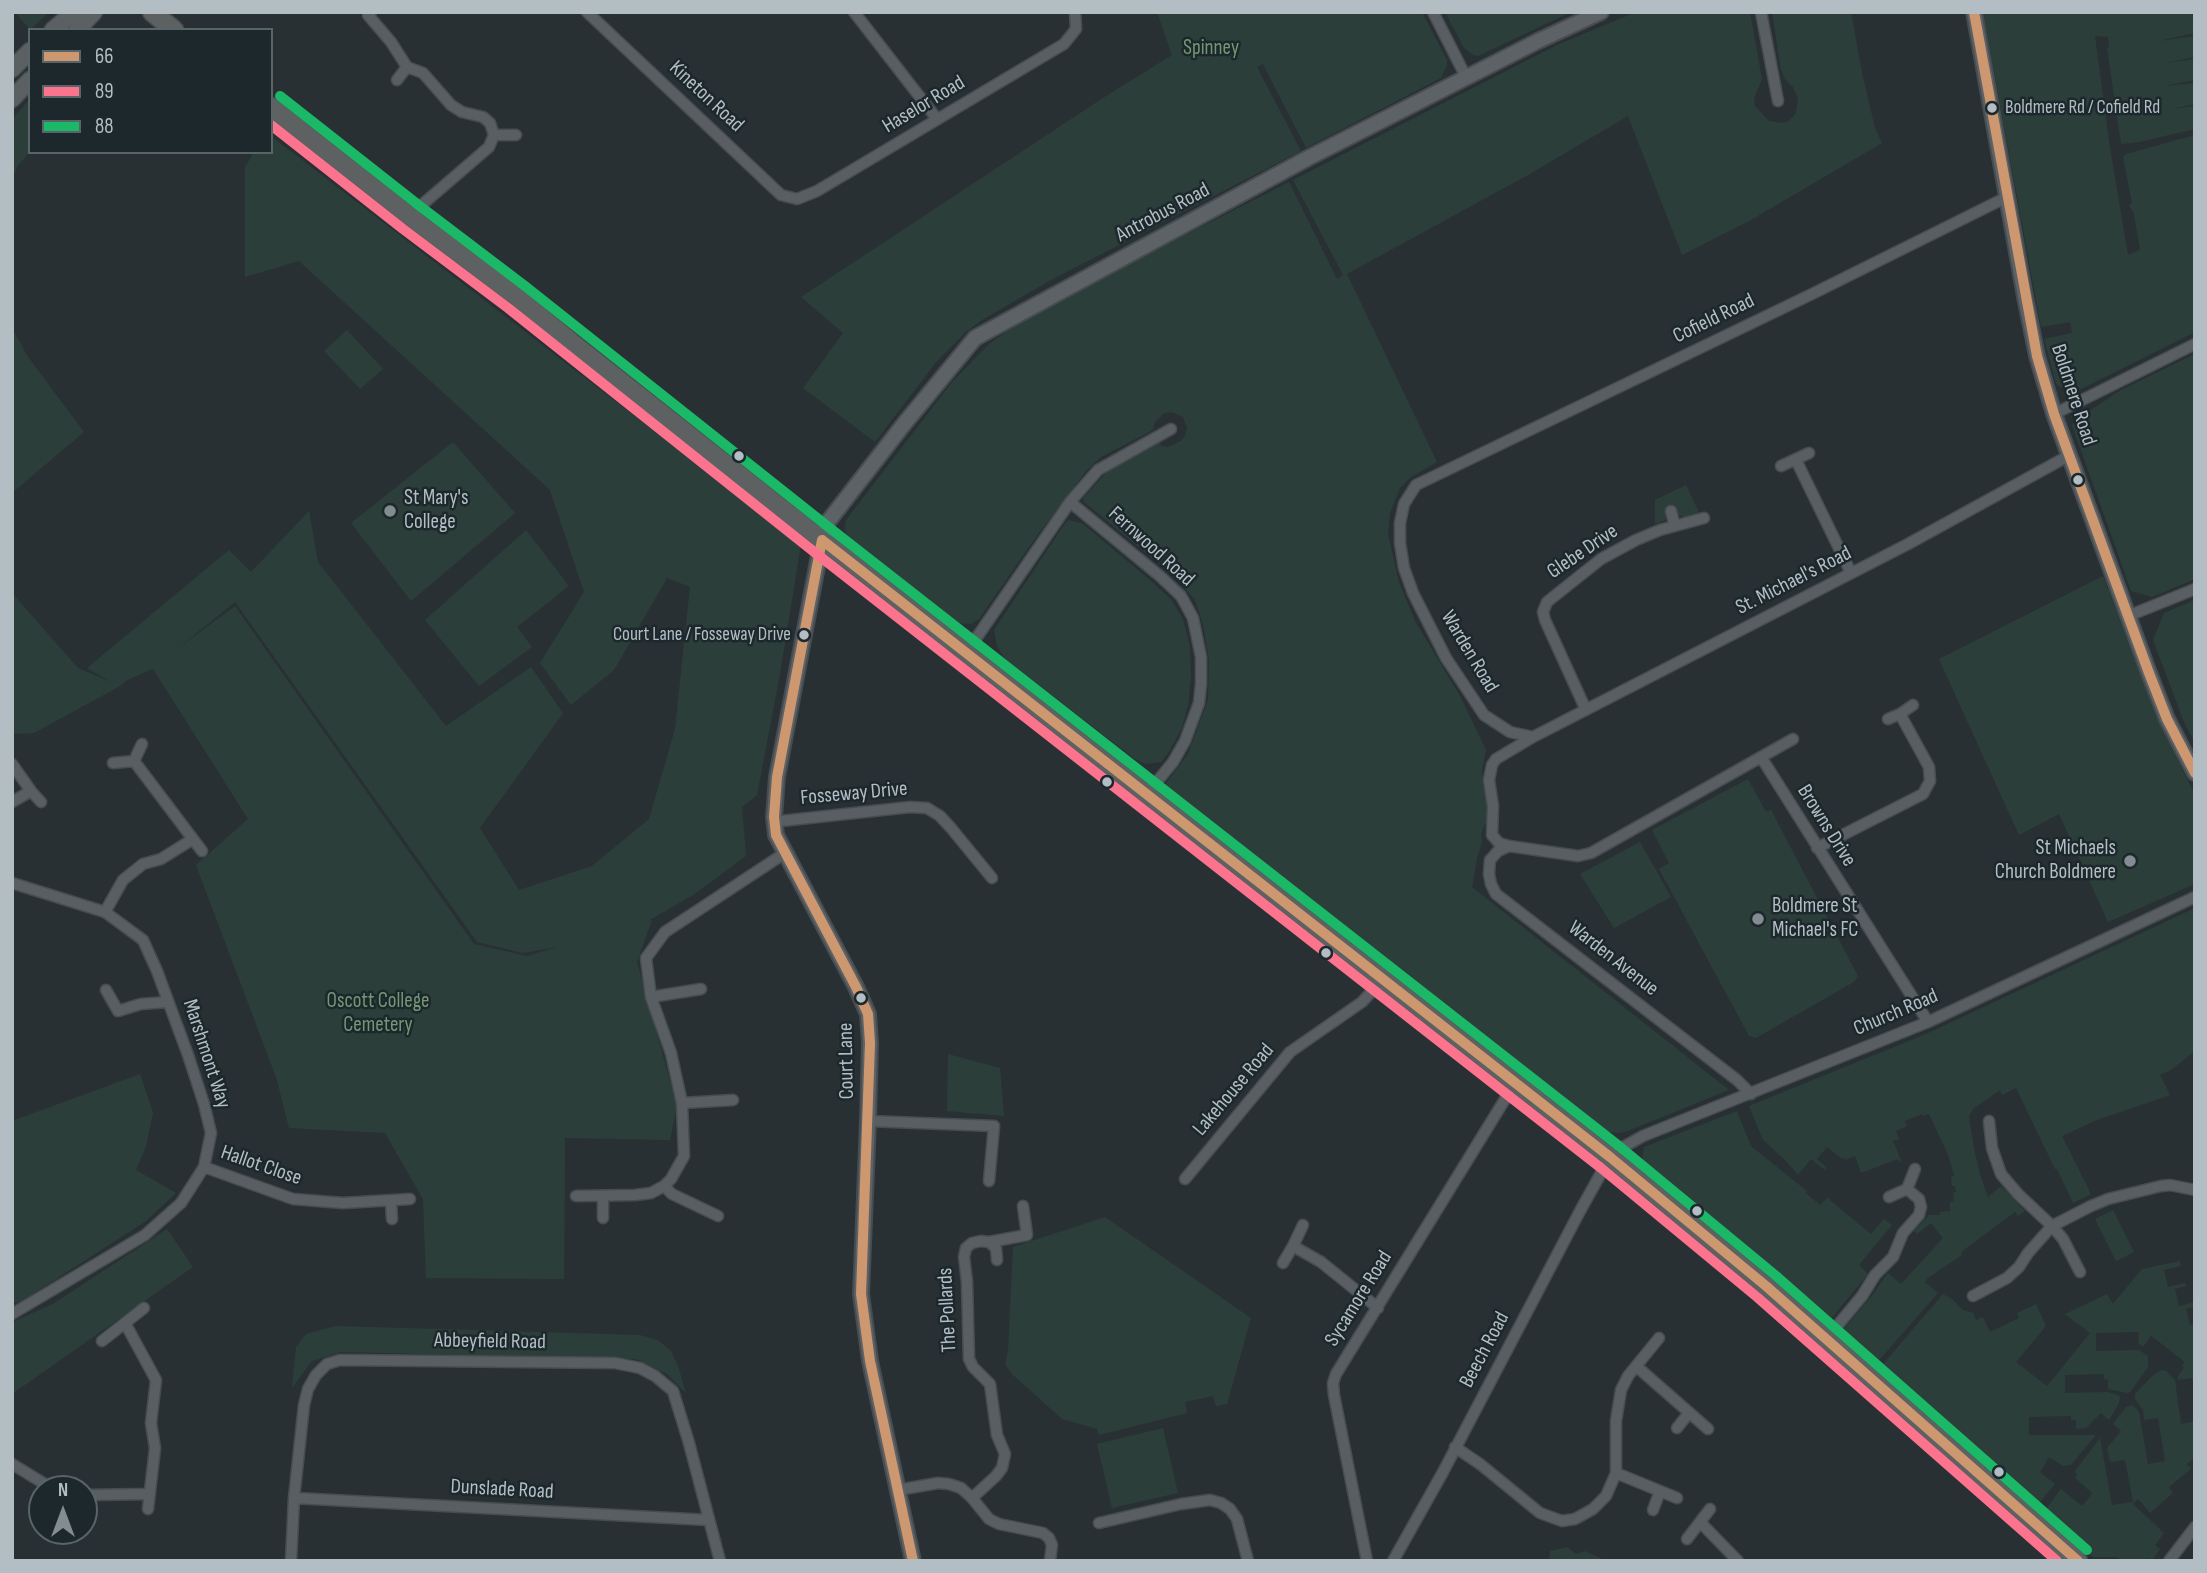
<!DOCTYPE html>
<html>
<head>
<meta charset="utf-8">
<style>
	body { margin:0 }
	#map { position:relative; width:2207px; height:1573px; overflow:hidden; background:#293034; font-family:"Sofia Sans Condensed",sans-serif }
	canvas { display:block }
	.frame { position:absolute; inset:0; border:14px solid #b3bec4; pointer-events:none }
	.legend { position:absolute; left:28px; top:28px; width:245px; height:126px; box-sizing:border-box; background:#1d282d; border:2px solid #596469; margin:0; padding:9px 12px; list-style:none; font-size:21px; color:#b3bec4 }
	.legend li { display:flex; align-items:center; gap:14px; height:35px }
	.legend b { width:35px; border:2px solid #596469 }
	.north { position:absolute; left:28px; top:1475px; width:70px; height:70px; box-sizing:border-box; background:#1d282d; border:2px solid #596469; border-radius:50%; rotate:0deg; font-size:19px; font-weight:700; line-height:28px; text-align:center; color:#b3bec4 }
	.north::after { content:''; display:block; margin:auto; width:24px; height:32px; background:#838c92; clip-path:polygon(50% 0,100% 100%,50% 72%,0 100%) }
</style>
</head>
<body>
<div id="map">
<canvas width="2207" height="1573"></canvas>
<div class="frame"></div>
<ul class="legend">
<li><b style="height:9px;background:#cd976f"></b>66</li>
<li><b style="height:9px;background:#fc738d"></b>89</li>
<li><b style="height:9px;background:#1ab867"></b>88</li>
</ul>
<div class="north">N</div>
</div>
<script>
const ctx = document.querySelector('canvas').getContext('2d');
ctx.lineJoin = 'round';
function fillPath(path, color) { ctx.fillStyle = color; ctx.fill(path, 'evenodd'); }
const poly = rows => new Path2D(rows.map(r => 'M' + r).join(''));
function strokePath(path, color, width, dash) { ctx.strokeStyle = color; ctx.lineWidth = width; ctx.lineCap = dash ? 'butt' : 'round'; ctx.setLineDash(dash || []); ctx.stroke(path); }
function drawText(font, color, halo, rows, align = 'center') {
  ctx.font = font + ' "Sofia Sans Condensed",sans-serif'; ctx.lineWidth = 5; ctx.setLineDash([]); ctx.textBaseline = 'middle'; ctx.strokeStyle = halo; ctx.fillStyle = color; for (const [text, x, y, turn = 0] of rows) {
    ctx.save(); ctx.translate(x, y); ctx.rotate((+turn || 0) * Math.PI / 180); ctx.textAlign = isNaN(turn) ? turn : align; if (halo) ctx.strokeText(text, 0, 0); ctx.fillText(text, 0, 0); ctx.restore();
  }
}
fillPath(poly([
	[15,12,49,12,30,30],
	[1157,12,1422,12,1447,60,1447,65,1441,78,1306,148,1263,64,1257,67,1301,151,1049,281,982,320,966,332,937,361,875,442,803,388,843,333,801,297,1103,98,1172,55],
	[1445,12,1571,12,1478,56,1473,55,1464,48],
	[1636,12,1750,12,1762,79,1754,98,1755,106,1769,121,1782,123,1789,121,1796,113,1798,98,1793,87,1785,79,1781,70,1772,12,1851,12,1862,73,1875,128,1882,143,1751,220,1682,255,1628,116,1528,175,1347,274,1437,462,1411,477,1400,488,1390,513,1388,534,1399,582,1415,621,1460,696,1486,750,1482,771,1483,785,1488,805,1487,820,1481,834,1482,842,1477,858,1472,887,1729,1090,1625,1132,1617,1133,1598,1130,1375,955,1160,791,1188,754,1208,700,1209,660,1203,624,1195,600,1181,584,1168,571,1084,502,1083,498,1106,473,1115,467,1159,443,1162,446,1168,447,1181,441,1185,436,1187,428,1183,417,1172,412,1164,413,1155,422,1153,430,1101,457,1087,470,1031,544,979,619,971,624,958,623,850,538,846,533,845,527,846,520,952,382,989,344,1013,327,1099,279,1289,182,1337,279,1343,275,1293,180,1557,45],
	[1983,12,2192,12,2195,33,2159,41,2195,36,2195,57,2164,63,2195,59,2195,80,2164,86,2195,83,2195,104,2172,109,2195,106,2195,129,2139,142,2121,144,2107,48,2109,48,2108,37,2095,36,2110,148,2128,255,2140,250,2134,214,2129,205,2132,203,2123,157,2126,154,2195,135,2195,332,2077,391,2063,389,2056,384,2044,339,2072,333,2070,322,2041,327],
	[30,99,30,152,18,165,12,179,12,119],
	[271,136,801,544,780,674,757,795,742,807,746,856,693,895,648,921,652,920,637,962,677,1106,670,1140,565,1138,564,1279,426,1278,423,1199,385,1133,289,1128,277,1080,196,865,248,819,153,669,127,680,120,686,34,733,12,734,12,593,78,668,111,682,87,668,229,550,251,572,309,511,318,562,446,726,531,667,563,713,480,828,519,890,592,866,649,819,675,729,690,587,667,578,614,670,571,705,540,663,584,592,550,490,299,261,245,277,245,167,254,152,271,152],
	[235,602,477,942,523,953,557,947,527,956,474,944,235,606,177,649],
	[12,328,28,357,84,432,12,493],
	[347,330,383,369,360,389,324,351],
	[2195,354,2195,579,2152,597,2131,591,2072,425,2077,419,2121,390],
	[453,442,515,513,411,601,351,523],
	[1686,485,1703,521,1680,516,1672,504,1666,506,1667,515,1665,520,1655,524,1655,500],
	[1069,520,1083,524,1150,580,1171,599,1183,619,1190,646,1191,677,1188,706,1182,728,1169,752,1161,762,1145,764,1135,759,1005,659,997,646,994,630,1066,522],
	[526,530,569,586,517,627,532,647,479,686,425,620],
	[2103,576,2157,718,2195,795,2195,884,2108,922,2059,814,2019,835,1939,659],
	[2195,600,2195,743,2184,722,2153,640,2164,613],
	[1748,779,1766,812,1771,810,1858,976,1854,982,1756,1038,1749,1036,1659,869,1669,863,1652,830],
	[1640,842,1671,897,1614,928,1580,874],
	[2195,908,2195,1051,2171,1070,2160,1075,2170,1095,2097,1120,2062,1136,2091,1194,2073,1203,2057,1169,2055,1169,2016,1088,2002,1095,2000,1090,1973,1109,1969,1116,1974,1149,1980,1174,1988,1197,2001,1186,2025,1211,2018,1216,2015,1212,2004,1220,1961,1252,1962,1255,1928,1278,1925,1282,1938,1293,1874,1366,1842,1338,1843,1330,1870,1298,1888,1273,1901,1284,1943,1238,1931,1223,1917,1234,1914,1231,1929,1215,1940,1215,1940,1212,1950,1211,1950,1202,1954,1201,1953,1193,1956,1192,1955,1186,1952,1186,1951,1177,1954,1176,1949,1157,1929,1114,1923,1116,1922,1114,1905,1121,1907,1126,1896,1131,1899,1139,1893,1141,1901,1160,1899,1162,1898,1159,1861,1173,1855,1156,1845,1160,1843,1157,1842,1159,1827,1147,1817,1159,1826,1167,1825,1170,1811,1159,1798,1175,1786,1161,1763,1140,1749,1106,1926,1034],
	[948,1054,1000,1068,1004,1116,947,1111],
	[140,1074,153,1113,146,1146,136,1170,176,1193,146,1221,22,1301,12,1304,12,1121],
	[1737,1111,1751,1146,1807,1191,1806,1193,1820,1205,1828,1197,1830,1200,1871,1234,1884,1219,1892,1225,1859,1265,1868,1274,1830,1320,1822,1320,1816,1315,1643,1166,1642,1159,1644,1147],
	[2113,1210,2134,1252,2116,1261,2095,1219],
	[1105,1217,1251,1318,1227,1404,1216,1406,1213,1396,1185,1402,1187,1413,1099,1435,1097,1429,1062,1419,1012,1374,1005,1364,1008,1351,1013,1247],
	[167,1229,193,1267,12,1394,12,1322,53,1304],
	[2180,1261,2181,1266,2164,1270,2168,1287,2185,1283,2186,1286,2175,1289,2179,1306,2195,1302,2195,1306,2186,1309,2190,1325,2195,1324,2195,1392,2192,1378,2178,1380,2178,1376,2184,1368,2182,1365,2185,1362,2154,1338,2151,1336,2143,1347,2139,1344,2138,1332,2096,1333,2096,1351,2139,1350,2148,1356,2148,1367,2131,1391,2128,1393,2108,1389,2108,1380,2104,1379,2104,1374,2065,1375,2065,1393,2108,1392,2120,1396,2119,1403,2109,1420,2101,1413,2086,1428,2076,1429,2076,1420,2071,1420,2071,1416,2029,1417,2029,1435,2096,1435,2071,1465,2063,1466,2049,1457,2040,1472,2055,1484,2036,1507,1878,1370,1943,1294,1952,1299,1963,1310,1973,1313,1976,1320,1983,1317,1990,1332,2019,1318,2017,1313,2036,1304,2046,1326,2016,1362,2047,1386,2090,1333,2065,1314,2107,1294,2113,1304,2142,1269],
	[336,1326,640,1335,659,1341,671,1351,678,1366,686,1393,667,1374,636,1359,341,1352,312,1361,292,1388,296,1347,306,1334],
	[2162,1370,2166,1371,2175,1380,2181,1424,2195,1421,2195,1457,2187,1464,2191,1469,2169,1487,2173,1493,2150,1513,2138,1499,2133,1504,2164,1533,2155,1545,2160,1549,2152,1561,2147,1558,2144,1561,2126,1561,2116,1557,2093,1557,2043,1513,2061,1489,2082,1506,2089,1498,2092,1493,2075,1478,2077,1476,2075,1471,2100,1438,2112,1505,2133,1502,2125,1460,2110,1462,2107,1448,2121,1431,2113,1424,2126,1407,2133,1405,2139,1412,2148,1464,2165,1461,2158,1418,2144,1420,2143,1410,2135,1399,2135,1394,2153,1375],
	[1163,1428,1178,1493,1112,1508,1097,1444],
	[1567,1547,1576,1554,1585,1551,1606,1561,1549,1561,1550,1551]
]), '#2c3e3a');
const street = poly([
	[371,12,368,15,391,42,407,67,423,73,451,105,462,112,483,117,490,123,494,135,489,147,417,209,412,218],
	[587,12,781,195,797,199,817,191,1064,44,1076,29,1075,12],
	[854,12,937,119],
	[1433,12,1466,77],
	[1761,12,1778,101],
	[397,80,407,67],
	[494,135,516,135],
	[2054,414,2195,344],
	[1796,460,1851,573],
	[1781,466,1809,453],
	[1070,502,1098,470,1171,429],
	[1671,511,1675,526],
	[2128,616,2195,589],
	[966,653,1070,502,1161,577,1181,596,1193,618,1201,657,1201,684,1199,703,1185,741,1173,762,1146,795],
	[1586,710,1545,620,1543,612,1547,602,1601,559,1636,540,1660,530,1704,518],
	[1900,714,1913,705],
	[1533,737,1510,732,1484,715,1446,658,1413,593,1404,568,1400,543,1400,523,1404,504,1416,485,1812,294,2007,197],
	[1793,739,1591,853,1578,856,1509,846,1499,843,1492,835,1493,806,1489,780,1492,765,1496,759,1533,737,1908,544,2070,455],
	[142,744,134,761,202,851],
	[1761,757,1928,1022],
	[113,763,134,761],
	[12,764,31,791],
	[12,802,31,791,41,802],
	[774,817,781,821,910,807,927,808,940,816,951,828,992,878],
	[1509,846,1498,851,1490,860,1489,874,1491,884,1496,894,1737,1080,1751,1094],
	[1817,848,1923,794,1930,781,1929,767,1900,714,1888,719],
	[12,883,105,912,143,940,157,971,188,1055,204,1104,211,1133,204,1167,181,1203,145,1235,12,1314],
	[105,912,123,880,143,864,161,859,193,839],
	[106,990,118,1011,141,1004,168,1002],
	[651,997,701,989],
	[682,1103,733,1100],
	[868,1121,994,1126,989,1181],
	[1989,1121,1992,1148,2001,1174,2018,1194,2052,1226,2063,1239,2080,1272],
	[204,1167,293,1199,343,1203,410,1199],
	[1185,1179,1290,1052,1362,1002,1383,979],
	[664,1186,672,1194,718,1216],
	[576,1196,635,1195,651,1193,664,1186,671,1179,684,1156,682,1103,671,1053,651,997,646,958,665,932,785,853],
	[603,1196,603,1218],
	[1889,1197,1907,1189,1915,1169],
	[391,1201,392,1219],
	[989,1242,1027,1235,1023,1206],
	[1293,1246,1303,1225],
	[1283,1263,1293,1246,1321,1262,1378,1308],
	[1973,1296,2007,1278,2019,1267,2028,1253,2052,1226,2091,1206,2108,1199,2161,1186,2170,1185,2195,1190],
	[125,1323,156,1380,151,1423,155,1448,148,1509],
	[1827,1338,1862,1296,1875,1275,1893,1257,1903,1233,1919,1215,1921,1207,1919,1199,1907,1189],
	[102,1341,144,1308],
	[1636,1366,1708,1429],
	[1677,1428,1689,1413],
	[1455,1447,1480,1464,1540,1513,1562,1521,1575,1519,1593,1509,1606,1496,1616,1473,1616,1421,1621,1390,1628,1376,1659,1338],
	[12,1464,53,1489],
	[1616,1473,1677,1498],
	[898,1490,938,1483,949,1484,961,1488,972,1498,989,1519,999,1524,1043,1533,1049,1538,1052,1545,1050,1561],
	[84,1495,149,1494],
	[294,1498,708,1520],
	[972,1498,996,1476,1002,1468,1005,1454,997,1435,990,1384,973,1367,969,1359,967,1282,964,1257,966,1248,972,1243,981,1241,989,1242,996,1248,997,1260],
	[1653,1510,1660,1491],
	[1099,1523,1181,1504,1210,1500,1221,1503,1230,1509,1237,1519,1248,1561],
	[1701,1523,1738,1561],
	[1687,1539,1710,1509],
	[291,1561,294,1498,304,1405,308,1389,316,1375,327,1364,340,1360,615,1363,640,1368,655,1376,673,1391,689,1443,720,1561],
	[1367,1561,1334,1395,1333,1383,1336,1374,1515,1083],
	[1393,1561,1443,1472,1580,1211,1610,1157,1616,1151,1643,1136,1928,1022,2195,897],
	[2169,1561,2195,1527]
]);
const secondary = poly([
	[1974,12,2025,297,2037,356,2054,414,2149,673,2167,719,2195,773],
	[913,1561,870,1361,861,1294,868,1121,870,1043,868,1014,856,987,776,835,774,817,777,777,822,540,827,523,904,424,975,338,1308,158,1538,41,1601,12]
]);
const primary = poly([
	[53,30,74,12],
	[77,30,94,12],
	[12,69,30,51],
	[12,99,30,80]
]);
const highway = poly([
	[152,12,174,30],
	[271,107,412,218,517,297,571,342,822,540,1610,1157,1766,1286,2078,1561]
]);
strokePath(street, '#464c4f', 13);
strokePath(secondary, '#464c4f', 18);
strokePath(primary, '#464d51', 19);
strokePath(highway, '#454c4f', 21);
strokePath(street, '#595e62', 10);
strokePath(secondary, '#5d6266', 14);
strokePath(primary, '#5b6063', 16);
strokePath(highway, '#5d6162', 18);
strokePath(poly([
	[1974,12,2037,356,2054,414,2149,673,2167,719,2195,773],
	[913,1561,870,1361,861,1294,870,1043,868,1014,856,987,776,835,774,817,777,777,822,540,1610,1157,1766,1286,2078,1561]
]), '#cd976f', 10);
strokePath(poly([
	[271,125,403,229,508,308,813,551,1601,1168,1757,1297,2057,1561]
]), '#fc738d', 10);
strokePath(poly([
	[280,96,421,207,525,286,831,529,1619,1146,1775,1275,2087,1550]
]), '#1ab867', 10);
for (const [x, y, r, color] of [
	[1992,108,6,"#b3bec4"],
	[739,456,6,"#b3bec4"],
	[2078,480,6,"#b3bec4"],
	[390,511,7,"#838c92"],
	[804,635,6,"#b3bec4"],
	[1107,782,6,"#b3bec4"],
	[2130,861,7,"#838c92"],
	[1758,919,7,"#838c92"],
	[1326,953,6,"#b3bec4"],
	[861,998,6,"#b3bec4"],
	[1697,1211,6,"#b3bec4"],
	[1999,1472,6,"#b3bec4"]
]) { const dot = new Path2D(); dot.arc(x, y, r, 0, 2 * Math.PI); ctx.fillStyle = color; ctx.fill(dot); strokePath(dot, '#1d282d', 2.5); }
drawText('19px', '#b3bec4', '#1d282d', [
	["Boldmere Rd / Cofield Rd",2005,108],
	["Court Lane / Fosseway Drive",791,635,"right"]
], 'left');
drawText('21px', '#749874', '#1d282d', [
	["Spinney",1211,49],
	["Oscott College",378,1002],
	["Cemetery",378,1026]
]);
drawText('21px', '#b3bec4', '#1d282d', [
	["Kineton Road",706,97,43],
	["Haselor Road",924,105,-31],
	["Antrobus Road",1163,213,-28],
	["Cofield Road",1714,319,-26],
	["Boldmere Road",2073,395,72],
	["Fernwood Road",1151,547,42],
	["Glebe Drive",1583,552,-34],
	["St. Michael's Road",1794,581,-27],
	["Warden Road",1469,652,59],
	["Fosseway Drive",854,794,-5],
	["Browns Drive",1826,826,58],
	["Warden Avenue",1613,959,38],
	["Church Road",1896,1013,-23],
	["Marshmont Way",206,1054,72],
	["Court Lane",847,1061,-91],
	["Lakehouse Road",1234,1090,-50],
	["Hallot Close",261,1166,19],
	["Sycamore Road",1359,1299,-58],
	["The Pollards",948,1310,-93],
	["Abbeyfield Road",490,1342,1],
	["Beech Road",1485,1350,-62],
	["Dunslade Road",502,1490,3]
]);
drawText('21px', '#b3bec4', '#1d282d', [
	["St Mary's",404,499],
	["College",404,523],
	["St Michaels",2116,849,"right"],
	["Church Boldmere",2116,873,"right"],
	["Boldmere St",1772,907],
	["Michael's FC",1772,931]
], 'left');
</script>
</body>
</html>
